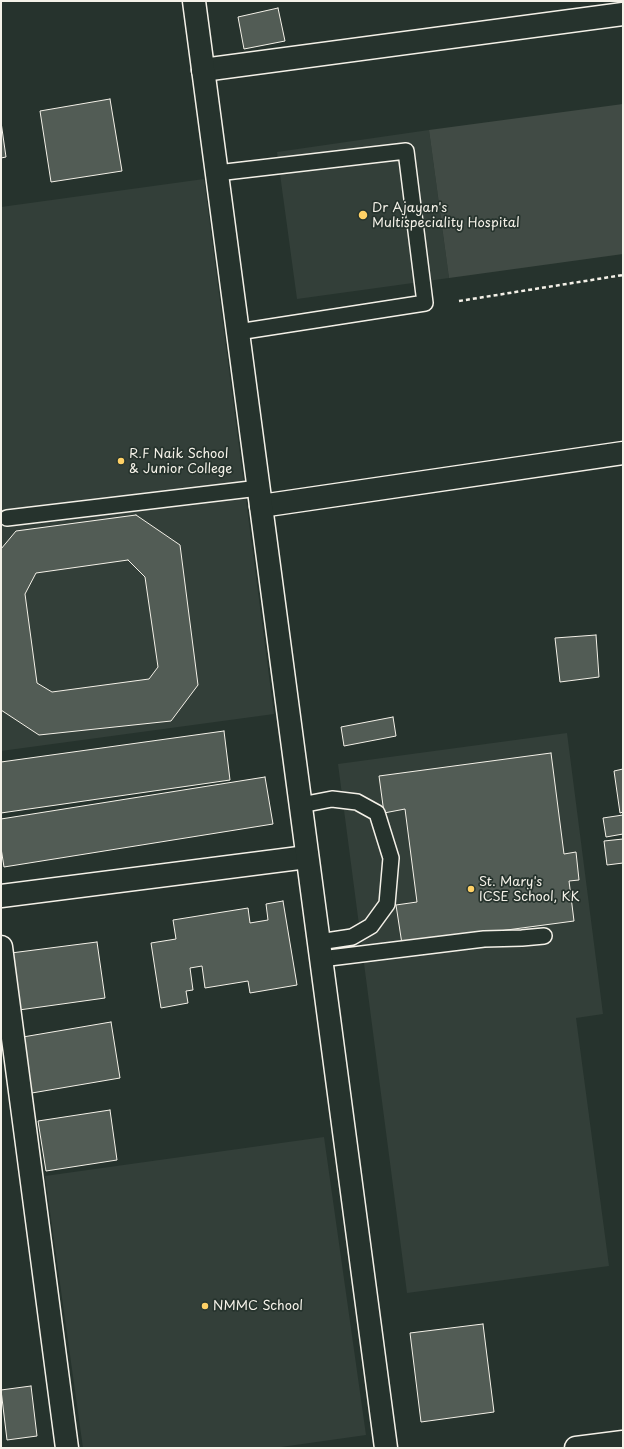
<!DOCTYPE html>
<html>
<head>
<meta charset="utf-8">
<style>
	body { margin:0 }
	#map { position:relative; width:624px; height:1449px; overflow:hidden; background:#26332d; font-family:"Playpen Sans",sans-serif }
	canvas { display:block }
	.frame { position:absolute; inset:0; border:2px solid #f4f1e8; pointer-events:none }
</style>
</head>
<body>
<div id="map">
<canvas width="624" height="1449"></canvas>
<div class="frame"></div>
</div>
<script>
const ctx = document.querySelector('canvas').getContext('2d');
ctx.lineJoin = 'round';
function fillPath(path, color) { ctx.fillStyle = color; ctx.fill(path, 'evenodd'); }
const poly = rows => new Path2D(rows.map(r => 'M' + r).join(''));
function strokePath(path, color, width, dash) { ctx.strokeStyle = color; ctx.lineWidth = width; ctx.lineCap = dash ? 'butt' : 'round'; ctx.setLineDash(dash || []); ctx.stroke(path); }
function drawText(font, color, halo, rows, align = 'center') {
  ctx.font = font + ' "Playpen Sans",sans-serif'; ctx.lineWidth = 3.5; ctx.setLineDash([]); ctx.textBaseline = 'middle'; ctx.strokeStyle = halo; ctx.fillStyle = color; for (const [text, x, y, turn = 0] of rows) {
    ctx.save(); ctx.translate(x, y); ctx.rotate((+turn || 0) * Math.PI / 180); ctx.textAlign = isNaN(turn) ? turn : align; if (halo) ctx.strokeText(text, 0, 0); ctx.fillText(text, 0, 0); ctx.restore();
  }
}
fillPath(poly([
	[429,130,449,278,297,299,277,152],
	[204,179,274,714,1,751,1,207],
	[567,733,603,1014,576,1018,609,1266,407,1293,338,764],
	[324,1137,366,1435,274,1448,83,1448,45,1176]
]), '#333f39');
fillPath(poly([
	[623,104,623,254,449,278,429,130]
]), '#414b45');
const building = poly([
	[278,8,285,41,244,49,238,17,278,8],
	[110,99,122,171,51,182,40,111,110,99],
	[1,122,6,157,1,158,1,122],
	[136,515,180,545,198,685,171,721,39,735,1,710,1,549,16,531,136,515],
	[128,560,145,577,158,667,149,679,52,692,37,683,25,594,36,573,128,560],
	[596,635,599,677,560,682,555,638,596,635],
	[393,717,396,736,344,746,341,727,393,717],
	[224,731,230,780,1,813,1,762,224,731],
	[551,753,564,854,576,852,579,880,569,881,574,921,402,944,396,905,417,902,405,809,384,813,379,776,551,753],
	[623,769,623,812,620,813,614,771,623,769],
	[265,777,273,824,4,867,1,848,1,819,265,777],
	[623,815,623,834,606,837,603,818,623,815],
	[623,839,623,863,607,865,604,841,623,839],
	[283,901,297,985,250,993,248,981,205,988,202,966,190,968,193,990,186,991,188,1003,161,1008,151,943,176,939,173,920,248,908,250,923,268,920,266,904,283,901],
	[97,942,105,998,19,1010,11,953,97,942],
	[111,1022,120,1078,26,1094,17,1038,111,1022],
	[110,1110,117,1160,46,1171,38,1121,110,1110],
	[483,1324,494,1412,421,1422,410,1333,483,1324],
	[31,1386,37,1436,7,1440,1,1390,31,1386]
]);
fillPath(building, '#525c55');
strokePath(building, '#f4f1e8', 1);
const service = poly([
	[217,173,406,151,425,303,238,332],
	[7,518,259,488],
	[301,805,332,799,357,802,377,813,391,858,387,904,371,926,352,937,319,942],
	[321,959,484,939,522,938,544,936]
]);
const minor = poly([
	[203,70,623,14],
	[261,506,623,453],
	[1,896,307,857],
	[1,947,67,1448],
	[576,1448,623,1442]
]);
const tertiary = poly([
	[194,1,386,1448]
]);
strokePath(service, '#f4f1e8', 18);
strokePath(minor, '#f4f1e8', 25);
strokePath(tertiary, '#f4f1e8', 25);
strokePath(poly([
	[459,301,623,275]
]), '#f4f1e8', 2.5, [4, 3]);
strokePath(service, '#26332d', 15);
strokePath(minor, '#26332d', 22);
strokePath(tertiary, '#26332d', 22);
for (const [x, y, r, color] of [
	[363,215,5,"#ffd166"],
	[121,461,4,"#ffd166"],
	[471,889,4,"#ffd166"],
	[205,1306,4,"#ffd166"]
]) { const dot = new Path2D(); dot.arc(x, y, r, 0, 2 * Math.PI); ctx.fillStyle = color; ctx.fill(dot); strokePath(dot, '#26332d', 1.5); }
drawText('13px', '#f4f1e8', '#26332d', [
	["Dr Ajayan's",372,208],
	["Multispeciality Hospital",372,223],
	["R.F Naik School",129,454],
	["& Junior College",129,469],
	["St. Mary's",479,882],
	["ICSE School, KK",479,897],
	["NMMC School",213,1306]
], 'left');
</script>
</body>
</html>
